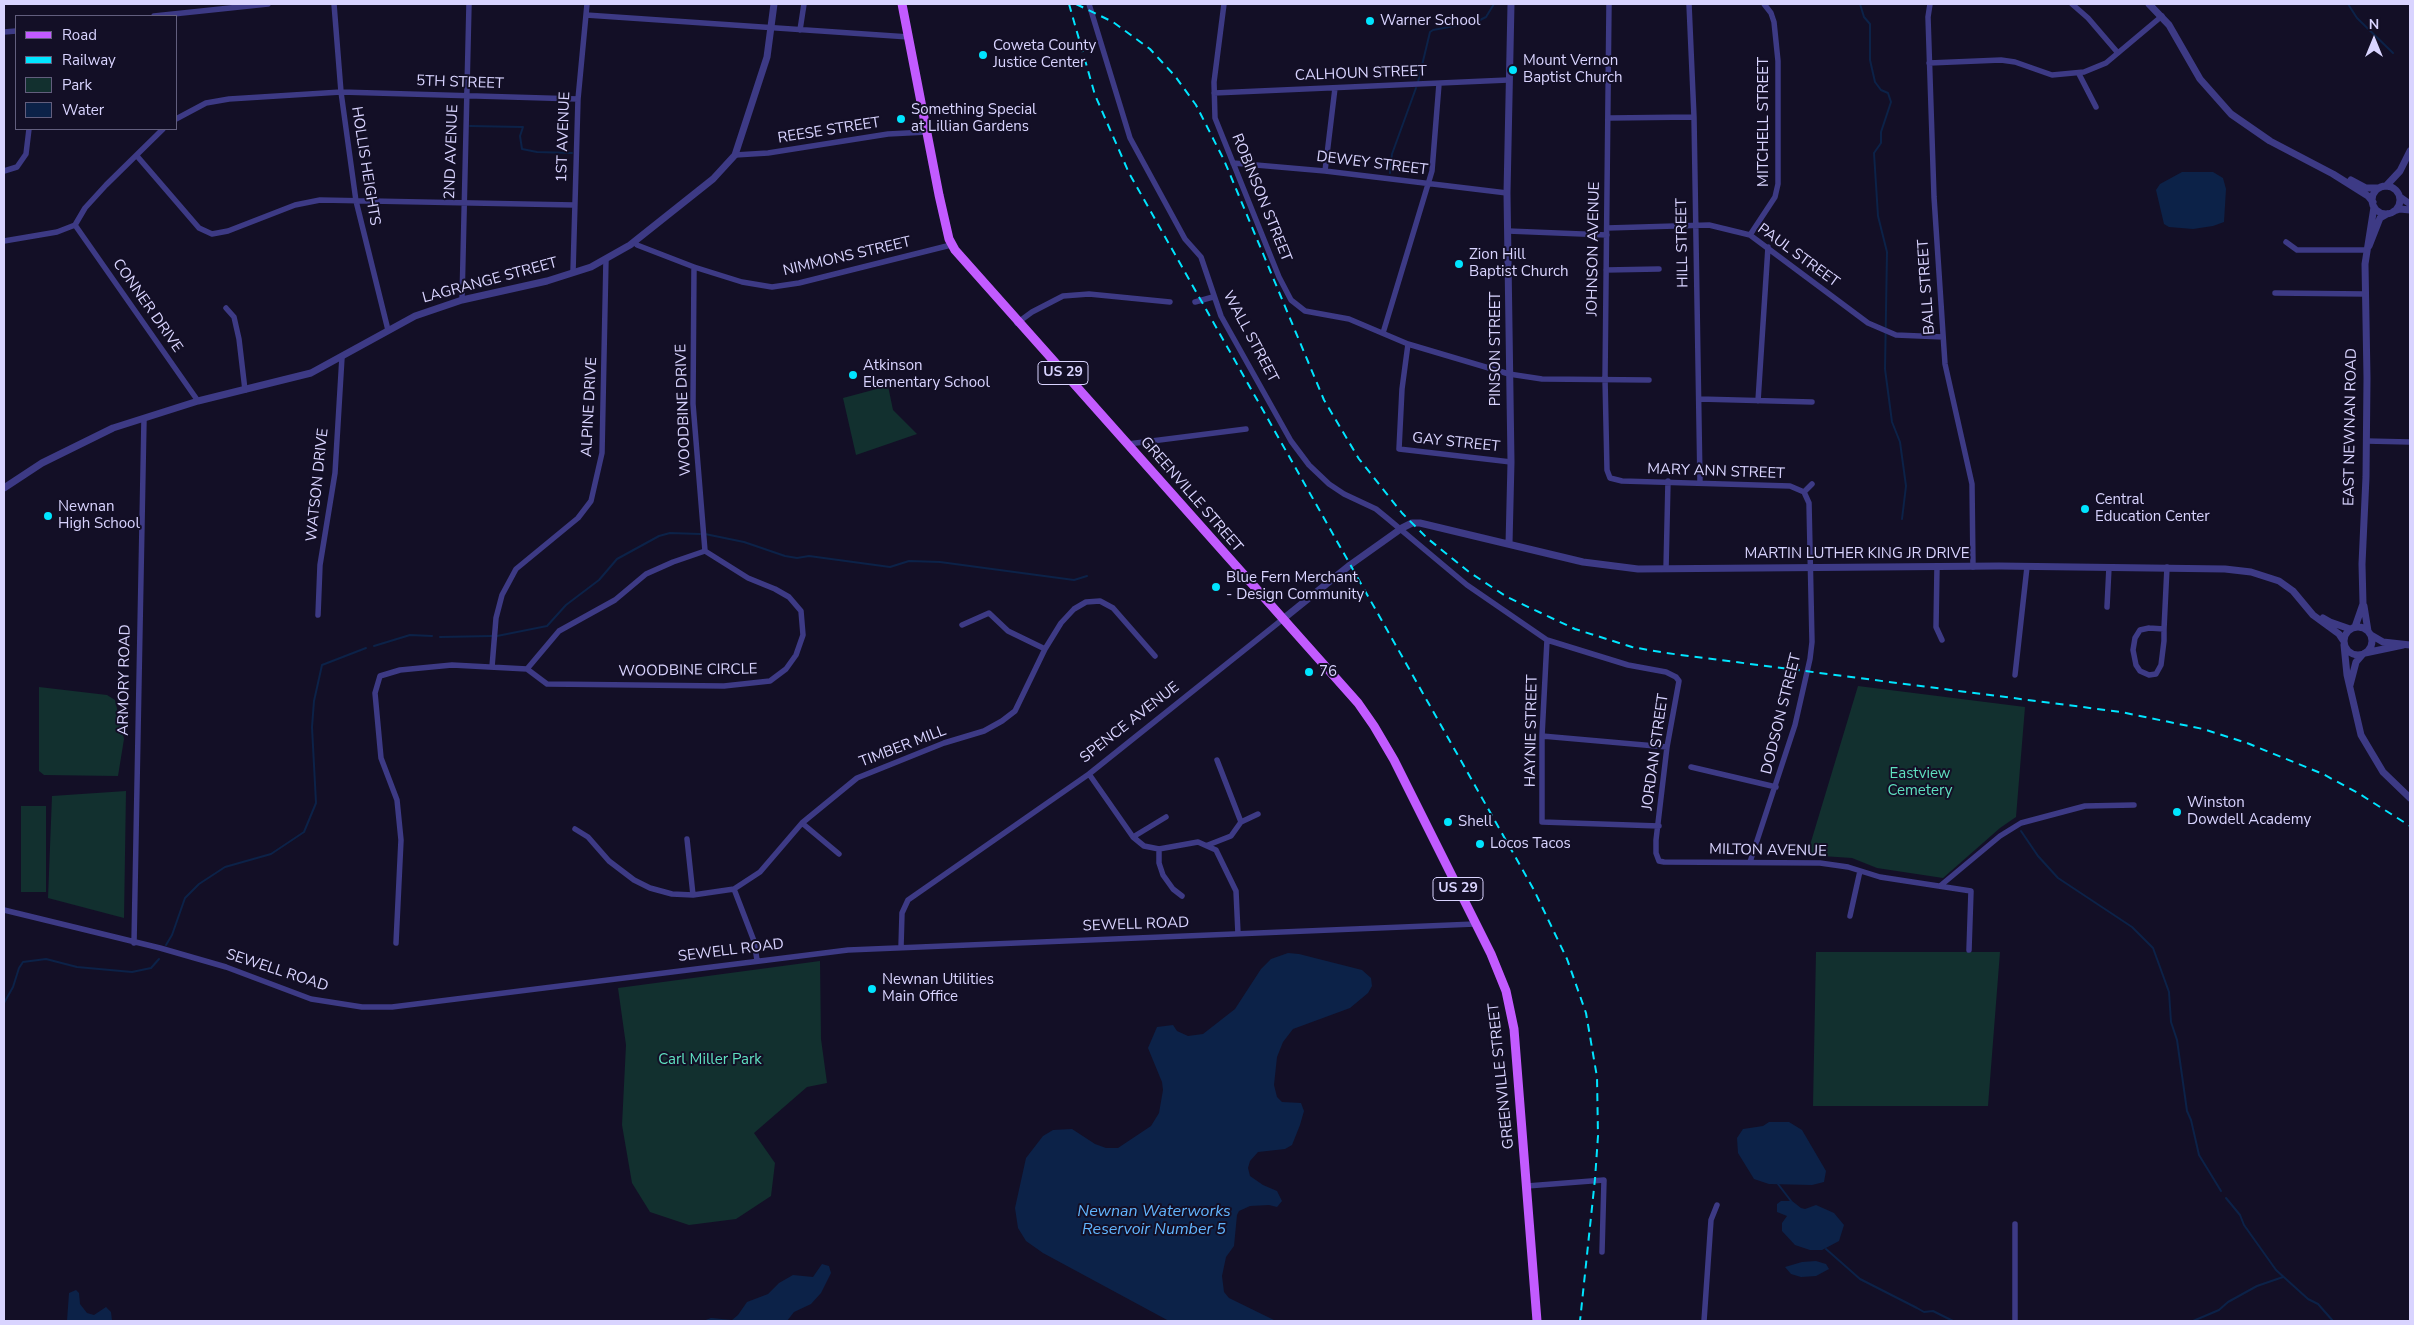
<!DOCTYPE html>
<html>
<head>
<meta charset="utf-8">
<style>
	body { margin:0 }
	#map { position:relative; width:2414px; height:1325px; overflow:hidden; background:#130f26; font-family:"Nunito Sans",sans-serif }
	canvas { display:block }
	.frame { position:absolute; inset:0; border:5px solid #d9d4ff; pointer-events:none }
	.legend { position:absolute; left:15px; top:15px; width:162px; height:115px; box-sizing:border-box; background:#130f26; border:1px solid #625e7d; margin:0; padding:6px 9px; list-style:none; font-size:15px; color:#d9d4ff }
	.legend li { display:flex; align-items:center; gap:10px; height:25px }
	.legend b { width:25px; border:1px solid #625e7d }
	.north { position:absolute; left:2349px; top:15px; width:50px; height:50px; -webkit-text-stroke:4px #130f26; paint-order:stroke; rotate:0deg; font-size:14px; font-weight:700; line-height:20px; text-align:center; color:#d9d4ff }
	.north::after { content:''; display:block; margin:auto; width:18px; height:22px; background:#d9d4ff; clip-path:polygon(50% 0,100% 100%,50% 72%,0 100%) }
</style>
</head>
<body>
<div id="map">
<canvas width="2414" height="1325"></canvas>
<div class="frame"></div>
<ul class="legend">
<li><b style="height:6px;background:#c25bff"></b>Road</li>
<li><b style="height:6px;background:#00e5ff"></b>Railway</li>
<li><b style="height:14px;background:#12302f"></b>Park</li>
<li><b style="height:14px;background:#0c2248"></b>Water</li>
</ul>
<div class="north">N</div>
</div>
<script>
const ctx = document.querySelector('canvas').getContext('2d');
ctx.lineJoin = 'round';
function fillPath(path, color) { ctx.fillStyle = color; ctx.fill(path, 'evenodd'); }
const poly = rows => new Path2D(rows.map(r => 'M' + r).join(''));
function strokePath(path, color, width, dash) { ctx.strokeStyle = color; ctx.lineWidth = width; ctx.lineCap = dash ? 'butt' : 'round'; ctx.setLineDash(dash || []); ctx.stroke(path); }
function drawText(font, color, halo, rows, align = 'center') {
  ctx.font = font + ' "Nunito Sans",sans-serif'; ctx.lineWidth = 4; ctx.setLineDash([]); ctx.textBaseline = 'middle'; ctx.strokeStyle = halo; ctx.fillStyle = color; for (const [text, x, y, turn = 0] of rows) {
    ctx.save(); ctx.translate(x, y); ctx.rotate((+turn || 0) * Math.PI / 180); ctx.textAlign = isNaN(turn) ? turn : align; if (halo) ctx.strokeText(text, 0, 0); ctx.fillText(text, 0, 0); ctx.restore();
  }
}
fillPath(poly([
	[888,386,893,410,917,434,856,455,843,398],
	[1858,686,2025,707,2016,817,2000,828,1943,878,1877,868,1852,858,1807,855],
	[39,687,107,695,115,700,124,739,118,776,44,775,39,771],
	[126,791,124,918,48,898,52,796],
	[21,806,46,806,46,892,21,892],
	[1816,952,2000,952,1988,1106,1813,1106],
	[820,961,821,1039,827,1083,807,1087,754,1133,775,1163,771,1196,736,1219,689,1225,650,1212,632,1183,622,1125,626,1045,618,988]
]), '#12302f');
fillPath(poly([
	[2182,172,2213,172,2223,178,2226,189,2224,222,2213,226,2193,229,2169,227,2164,224,2156,190,2160,184],
	[1288,953,1299,954,1362,970,1371,978,1372,986,1368,993,1350,1008,1293,1029,1283,1042,1277,1057,1274,1085,1277,1097,1282,1102,1301,1103,1304,1111,1300,1125,1292,1145,1285,1149,1258,1152,1250,1161,1248,1168,1250,1176,1263,1185,1277,1191,1282,1201,1277,1207,1269,1205,1250,1206,1239,1211,1237,1215,1234,1246,1226,1257,1222,1276,1224,1292,1229,1298,1276,1321,1169,1321,1043,1253,1026,1241,1018,1228,1015,1208,1026,1158,1043,1136,1053,1130,1072,1129,1095,1144,1106,1148,1118,1148,1151,1126,1159,1113,1163,1090,1162,1082,1148,1048,1157,1027,1173,1025,1177,1031,1188,1036,1203,1034,1235,1009,1261,969,1271,959],
	[1769,1122,1789,1122,1802,1130,1826,1171,1824,1182,1812,1185,1769,1184,1754,1179,1738,1153,1737,1138,1743,1129,1763,1126],
	[1781,1201,1792,1201,1801,1208,1805,1209,1816,1205,1834,1213,1844,1225,1839,1241,1822,1250,1810,1250,1795,1245,1782,1231,1782,1223,1787,1216,1777,1212,1777,1204],
	[1816,1261,1826,1264,1829,1269,1816,1276,1801,1277,1791,1274,1785,1267,1802,1262],
	[822,1264,829,1266,831,1273,821,1293,811,1304,794,1312,787,1321,703,1321,711,1318,732,1320,738,1315,747,1302,768,1294,779,1283,793,1275,813,1277],
	[76,1290,79,1293,80,1304,87,1313,94,1315,106,1307,111,1312,112,1321,67,1321,69,1293]
]), '#0c2248');
strokePath(poly([
	[1860,4,1864,17,1870,24,1870,60,1875,82,1881,90,1888,93,1891,102,1881,132,1881,143,1874,153,1878,216,1887,252,1885,369,1892,422,1900,442,1906,486,1902,519],
	[2348,4,2357,18,2393,53],
	[1418,82,1430,32,1433,30,1476,22,1486,17,1494,4],
	[470,126,523,127,520,136,522,149,537,152,572,153],
	[1390,173,1392,154,1416,88],
	[705,534,744,542,785,556,797,558,809,556,890,567,909,561,940,562,1074,580,1087,576],
	[497,636,547,626,566,605,599,580,617,559,659,536,670,533,700,534],
	[440,637,492,636],
	[374,646,410,635,432,636],
	[2021,831,2038,856,2058,878,2132,927,2153,948,2169,992,2171,1022,2177,1040,2187,1111,2191,1120,2199,1155,2221,1191],
	[166,945,172,935,185,898,199,884,225,867,271,854,304,832,316,803,312,727,314,701,322,665,366,648],
	[4,1003,13,987,19,968,23,962,46,959,77,967,132,972,151,968,159,959],
	[1778,1184,1791,1201],
	[2226,1198,2240,1215,2244,1225,2276,1270,2308,1299,2318,1304,2333,1321],
	[1826,1249,1860,1279,1917,1308,1924,1312,1933,1311,1953,1321],
	[2193,1321,2219,1310,2228,1302,2257,1286,2283,1277]
]), '#0c2248', 2);
strokePath(poly([
	[334,4,341,92,356,201,388,330],
	[1089,4,1130,138,1185,239,1201,257,1221,316,1291,441,1309,465,1329,484,1344,494,1376,509,1387,518,1467,585,1547,640,1628,665,1666,672,1676,677,1679,681,1667,747,1656,840,1656,853,1659,861,1664,862,1820,863,1848,867,1880,877,1971,891,1969,950],
	[1224,4,1214,82,1215,118,1279,277,1291,300,1305,311,1349,319,1408,344,1509,374,1542,379,1649,380],
	[1609,4,1605,379,1607,470,1610,478,1622,481,1790,486,1804,492,1809,503,1812,642,1810,659,1795,725,1750,862],
	[1689,4,1694,117,1700,483],
	[1930,4,1928,17,1934,197,1945,364,1972,484,1973,567],
	[2072,4,2088,18,2118,53],
	[586,15,909,37],
	[154,16,268,4],
	[800,30,804,4],
	[4,32,16,31],
	[1929,63,2001,60,2015,62,2052,75,2084,72,2106,63,2162,16],
	[2079,74,2096,107],
	[1214,93,1508,80],
	[1609,118,1694,117],
	[176,119,206,103,229,99,341,92,578,99],
	[735,155,768,153,888,134,927,132],
	[137,156,199,228,212,234,228,231,295,205,320,200,574,205],
	[1233,163,1325,171,1507,193],
	[4,171,17,167,26,154,29,129],
	[1325,171,1335,88],
	[75,225,198,401],
	[1607,228,1709,225,1750,235,1868,323,1896,335,1943,337],
	[1508,231,1607,235],
	[1750,235,1775,197,1778,184,1778,61,1774,22,1771,13,1764,4],
	[4,241,57,232,75,225,85,208,106,185,163,129],
	[635,242,637,245,694,267,742,282,772,287,799,283,951,245],
	[2286,242,2297,250,2367,250],
	[694,267,693,404,705,551],
	[1606,270,1659,269],
	[573,272,578,99,587,4],
	[2275,293,2365,294],
	[462,300,469,4],
	[1195,302,1213,297],
	[226,308,234,317,239,339,245,390],
	[1017,323,1032,312,1063,296,1089,294,1170,302],
	[1383,333,1432,171,1439,84],
	[1408,344,1402,389,1399,449,1511,462],
	[1699,399,1812,402],
	[1758,401,1768,247],
	[2366,441,2410,442],
	[1128,444,1246,429],
	[1804,492,1812,484],
	[705,551,748,578,775,589,789,597,801,611,803,635,796,655,786,669,770,681,724,686,547,684,527,669,559,631,615,600,646,574,673,562,705,551],
	[1937,567,1936,627,1942,640],
	[1666,569,1668,481],
	[2107,607,2109,567],
	[318,615,320,565,335,473,342,357],
	[962,625,989,613,1008,631,1045,649],
	[2149,628,2164,629,2164,641,2161,665,2156,674,2149,675,2140,671,2136,665,2133,650,2135,638,2140,630,2149,628],
	[2164,629,2167,567],
	[1547,640,1542,736,1542,822,1659,826],
	[492,667,496,618,502,595,516,569,578,518,591,501,602,453,606,259],
	[2015,675,2027,567],
	[1542,736,1667,747],
	[1691,767,1776,787],
	[1089,774,1133,837,1144,846,1159,849,1198,842,1216,850,1236,891,1238,934],
	[1241,822,1258,814],
	[802,823,839,854],
	[575,829,588,837,609,861,634,880,650,888,672,894,693,895,734,889,760,872,802,823,857,778,944,743,984,731,1002,721,1015,711,1045,649,1061,623,1074,609,1086,602,1100,601,1113,608,1155,656],
	[1133,837,1166,817],
	[687,839,693,895],
	[1208,845,1231,836,1241,822,1217,760],
	[1159,849,1159,863,1163,875,1173,889,1182,896],
	[1940,886,2000,836,2021,823,2085,806,2134,805],
	[734,889,754,941,757,960],
	[4,910,160,948,226,967,311,999,362,1007,392,1007,848,950,1475,924],
	[1850,916,1860,871],
	[134,943,144,419],
	[396,943,401,840,397,800,381,758,375,693,380,676,400,670,452,665,527,669],
	[901,947,902,913,908,900,1089,774,1283,619],
	[1527,1186,1604,1180,1602,1252],
	[1704,1321,1711,1220,1717,1205],
	[2015,1321,2015,1224]
]), '#3d3a85', 5.5);
strokePath(poly([
	[2149,4,2169,25,2200,79,2231,114,2270,141,2333,174,2368,196,2373,202],
	[2351,180,2366,188,2379,188],
	[2386,186,2400,171,2410,151],
	'2372 200a14 14 0 1 1 28 0a14 14 0 1 1-28 0Z',
	[2400,197,2410,204],
	[2394,211,2400,209,2410,210],
	[2369,246,2380,218,2387,214],
	[4,488,42,463,113,428,198,401,311,373,415,316,462,300,547,281,591,267,630,245,713,179,735,155,767,57,774,4],
	[1509,544,1511,462,1507,193,1511,4],
	[2364,606,2368,631],
	[2323,618,2330,622,2350,629],
	[1283,619,1350,565,1402,528,1412,523,1420,523,1583,562,1638,569,1999,566,2225,569,2251,572,2279,581,2293,591,2313,615,2339,634,2343,640],
	'2344 641a14 14 0 1 1 28 0a14 14 0 1 1-28 0Z',
	[2355,627,2363,604,2362,564,2366,477,2367,378,2365,264,2374,207],
	[2371,635,2383,642,2410,645],
	[2344,645,2347,675,2361,735,2383,772,2410,798],
	[2365,653,2403,645],
	[2350,685,2356,662,2362,655]
]), '#3d3a85', 7);
strokePath(poly([
	[902,4,939,195,949,239,955,250,1358,703,1374,726,1394,760,1491,954,1506,991,1514,1029,1537,1321]
]), '#c25bff', 9);
strokePath(poly([
	[1069,4,1095,95,1129,173,1534,890,1567,959,1586,1013,1597,1077,1598,1136,1595,1179,1580,1321],
	[1076,4,1113,22,1150,49,1175,76,1196,105,1224,160,1324,400,1359,459,1402,513,1427,538,1469,572,1507,597,1575,629,1632,647,1666,653,2121,712,2203,729,2247,743,2323,774,2358,793,2410,826]
]), '#00e5ff', 2, [8, 6]);
for (const [x, y, r, color] of [
	[1370,21,5,"#00e5ff"],
	[983,55,5,"#00e5ff"],
	[1513,70,5,"#00e5ff"],
	[901,119,5,"#00e5ff"],
	[1459,264,5,"#00e5ff"],
	[853,375,5,"#00e5ff"],
	[2085,509,5,"#00e5ff"],
	[48,516,5,"#00e5ff"],
	[1216,587,5,"#00e5ff"],
	[1309,672,5,"#00e5ff"],
	[2177,812,5,"#00e5ff"],
	[1448,822,5,"#00e5ff"],
	[1480,844,5,"#00e5ff"],
	[872,989,5,"#00e5ff"]
]) { const dot = new Path2D(); dot.arc(x, y, r, 0, 2 * Math.PI); ctx.fillStyle = color; ctx.fill(dot); strokePath(dot, '#130f26', 2); }
for (const [x, y, w] of [
	[1063,373,50],
	[1458,889,50]
]) { const box = new Path2D(); box.roundRect(x - w / 2, y - 11.5, w, 23, 4); ctx.fillStyle = '#130f26'; ctx.fill(box); strokePath(box, '#d9d4ff', 1); }
drawText('bold 14px', '#d9d4ff', null, [
	["US 29",1063,373],
	["US 29",1458,889]
]);
drawText('15px', '#d9d4ff', '#130f26', [
	["Warner School",1380,21],
	["Coweta County",993,46],
	["Justice Center",993,63],
	["Mount Vernon",1523,61],
	["Baptist Church",1523,78],
	["Something Special",911,110],
	["at Lillian Gardens",911,127],
	["Zion Hill",1469,255],
	["Baptist Church",1469,272],
	["Atkinson",863,366],
	["Elementary School",863,383],
	["Central",2095,500],
	["Education Center",2095,517],
	["Newnan",58,507],
	["High School",58,524],
	["Blue Fern Merchant",1226,578],
	["- Design Community",1226,595],
	["76",1319,672],
	["Winston",2187,803],
	["Dowdell Academy",2187,820],
	["Shell",1458,822],
	["Locos Tacos",1490,844],
	["Newnan Utilities",882,980],
	["Main Office",882,997]
], 'left');
drawText('15px', '#d9d4ff', '#130f26', [
	["CALHOUN STREET",1361,74,-2],
	["5TH STREET",460,83,2],
	["MITCHELL STREET",1764,122,-90],
	["REESE STREET",829,131,-9],
	["1ST AVENUE",564,137,-88],
	["2ND AVENUE",452,152,-88],
	["DEWEY STREET",1372,164,7],
	["HOLLIS HEIGHTS",365,166,81],
	["ROBINSON STREET",1261,198,68],
	["HILL STREET",1683,243,-91],
	["JOHNSON AVENUE",1594,249,-89],
	["PAUL STREET",1798,256,36],
	["NIMMONS STREET",847,257,-13],
	["LAGRANGE STREET",490,281,-15],
	["BALL STREET",1927,287,-94],
	["CONNER DRIVE",147,306,55],
	["WALL STREET",1250,337,62],
	["PINSON STREET",1496,349,-90],
	["ALPINE DRIVE",590,407,-87],
	["WOODBINE DRIVE",684,410,-92],
	["EAST NEWNAN ROAD",2351,427,-89],
	["GAY STREET",1456,443,6],
	["MARY ANN STREET",1716,472,2],
	["WATSON DRIVE",318,485,-84],
	["GREENVILLE STREET",1191,495,49],
	["MARTIN LUTHER KING JR DRIVE",1857,554],
	["WOODBINE CIRCLE",688,671,-1],
	["ARMORY ROAD",125,680,-89],
	["DODSON STREET",1782,714,-76],
	["SPENCE AVENUE",1130,723,-38],
	["HAYNIE STREET",1532,731,-89],
	["TIMBER MILL",903,747,-21],
	["JORDAN STREET",1656,752,-82],
	["MILTON AVENUE",1768,851,1],
	["SEWELL ROAD",1136,925,-2],
	["SEWELL ROAD",731,951,-7],
	["SEWELL ROAD",277,971,18],
	["GREENVILLE STREET",1502,1076,-96]
]);
drawText('15px', '#5fe0c0', '#130f26', [
	["Eastview",1920,774],
	["Cemetery",1920,791],
	["Carl Miller Park",710,1060]
]);
drawText('italic 16px', '#62b6ff', '#130f26', [
	["Newnan Waterworks",1154,1212],
	["Reservoir Number 5",1154,1230]
]);
</script>
</body>
</html>
